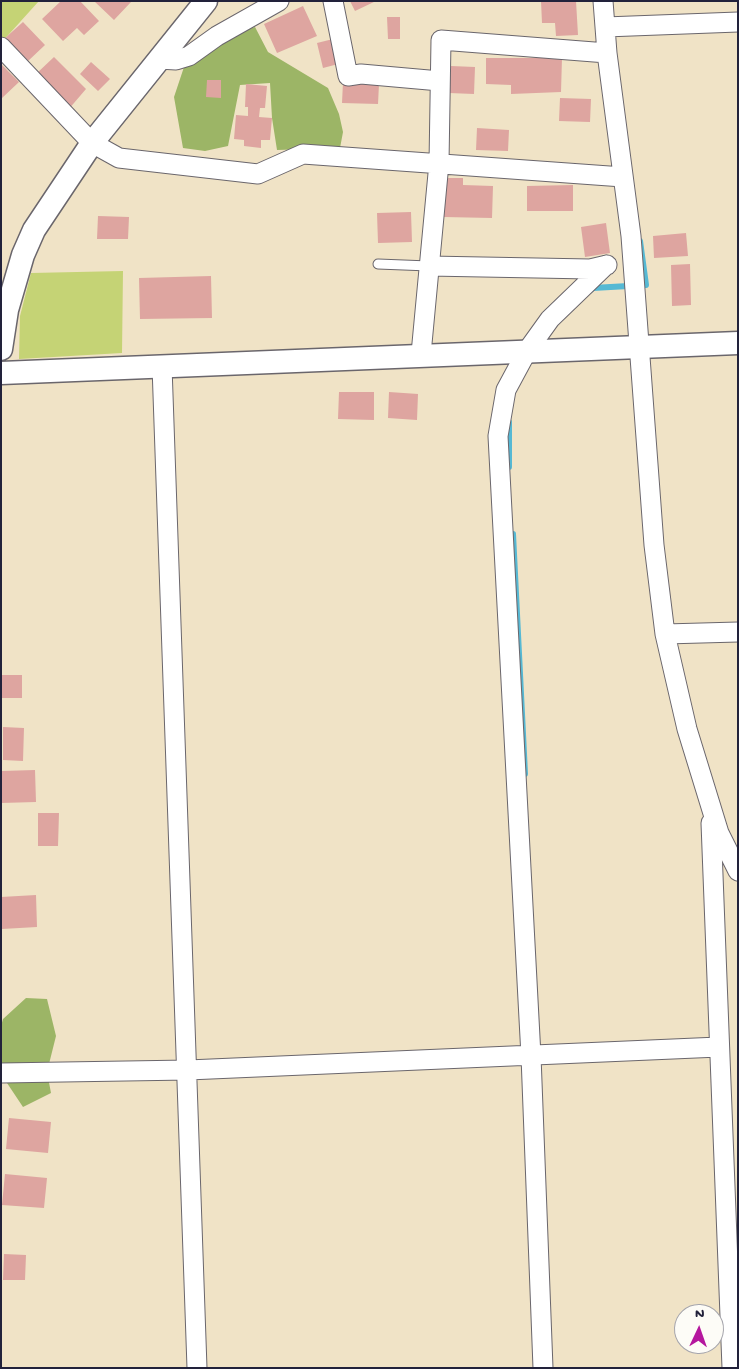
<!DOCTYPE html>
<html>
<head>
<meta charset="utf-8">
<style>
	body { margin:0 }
	#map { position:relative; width:739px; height:1369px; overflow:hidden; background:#f0e3c6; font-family:"Gochi Hand",sans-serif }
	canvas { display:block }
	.frame { position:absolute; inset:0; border:2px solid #22223b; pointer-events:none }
	.north { position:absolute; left:674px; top:1304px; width:50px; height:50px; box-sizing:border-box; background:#fdfcf7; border:1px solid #a5a5ac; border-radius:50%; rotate:3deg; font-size:14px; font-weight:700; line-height:20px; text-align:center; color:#22223b }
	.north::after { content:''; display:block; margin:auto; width:18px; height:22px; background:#b5179e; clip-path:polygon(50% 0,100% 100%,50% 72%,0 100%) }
</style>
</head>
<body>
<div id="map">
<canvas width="739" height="1369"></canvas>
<div class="frame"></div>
<div class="north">N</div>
</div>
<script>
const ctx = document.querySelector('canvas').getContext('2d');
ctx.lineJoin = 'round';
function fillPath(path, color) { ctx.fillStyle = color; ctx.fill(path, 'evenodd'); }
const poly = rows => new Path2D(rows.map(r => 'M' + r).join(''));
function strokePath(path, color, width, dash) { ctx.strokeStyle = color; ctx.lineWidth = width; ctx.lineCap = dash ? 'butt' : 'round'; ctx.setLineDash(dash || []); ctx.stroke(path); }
fillPath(poly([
	[1,1,39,1,1,43],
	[123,271,122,353,19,359,20,316,31,273]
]), '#c5d375');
fillPath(poly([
	[255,27,268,52,328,88,339,114,343,132,340,148,277,150,272,118,270,83,240,85,228,146,205,151,183,148,174,97,185,64,218,47,237,32],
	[26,998,47,999,56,1036,47,1072,51,1093,23,1107,1,1074,1,1026,3,1019]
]), '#9cb566');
strokePath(poly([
	[589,291,593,288,646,285,640,241],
	[509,467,509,422],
	[513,534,525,774]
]), '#56b9d4', 6);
fillPath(poly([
	[61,1,80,1,99,21,84,35,77,28,63,41,42,19],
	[94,1,130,1,131,2,114,20],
	[350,1,376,1,355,11],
	[541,1,576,1,578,35,556,36,555,23,542,23],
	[303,6,317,36,277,53,264,24],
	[387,17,400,17,400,39,388,39],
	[23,22,45,45,27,62,4,39],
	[337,38,342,63,323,68,317,43],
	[54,57,86,89,68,110,36,74],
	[486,58,562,58,561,92,511,94,511,85,486,84],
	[91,62,110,79,98,91,80,74],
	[1,64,19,82,1,99],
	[451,66,475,67,474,94,449,93],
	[207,80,221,80,221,98,206,97],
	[343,82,379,84,378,104,342,103],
	[246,84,267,86,265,108,260,108,259,117,272,118,270,140,261,140,261,148,244,146,244,140,234,139,236,115,248,116,248,107,245,107],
	[560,98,591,99,590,122,559,121],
	[477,128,509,130,508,151,476,150],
	[445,178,463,178,463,185,493,186,492,218,444,217],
	[573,185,573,211,527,211,527,186],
	[411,212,412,242,378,243,377,213],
	[98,216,129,217,128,239,97,239],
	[606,223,610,253,585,257,581,227],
	[686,233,688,256,654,258,653,236],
	[690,264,691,305,672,306,671,265],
	[211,276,212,318,140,319,139,278],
	[339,392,374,392,374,420,338,419],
	[389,392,418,394,417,420,388,418],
	[1,675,22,675,22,698,1,698],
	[3,727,24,728,23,761,3,760],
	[35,770,36,802,1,803,1,771],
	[38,813,59,813,58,846,38,846],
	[36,895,37,927,2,929,1,897],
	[9,1118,51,1122,48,1153,6,1149],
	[5,1174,47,1178,44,1208,2,1205],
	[4,1254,26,1255,25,1280,3,1280]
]), '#dea5a0');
const service = poly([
	[378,264,429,266]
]);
const minor = poly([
	[333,1,348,76,361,74,440,81],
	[603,1,607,53,631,236,654,545,665,634,687,729,719,833,738,871],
	[605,27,738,22],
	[1,47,92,143,119,158,258,174,303,154,623,177],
	[159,59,176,60,189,56,217,36,279,1],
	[429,266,590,269,607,265],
	[421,354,439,163,441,40,607,53],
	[162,366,197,1368],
	[665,634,738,632],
	[711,823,732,1368],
	[1,1073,188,1070,719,1047],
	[543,1368,531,1056,498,436,506,390,527,351,550,319,606,265]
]);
const tertiary = poly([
	[1,349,7,310,23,255,34,230,92,143,206,1],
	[1,373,738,343]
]);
strokePath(service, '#6a666c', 11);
strokePath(minor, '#6a666c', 21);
strokePath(tertiary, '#6a666c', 25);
strokePath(service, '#fff', 9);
strokePath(minor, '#fff', 19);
strokePath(tertiary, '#fff', 22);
</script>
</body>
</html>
